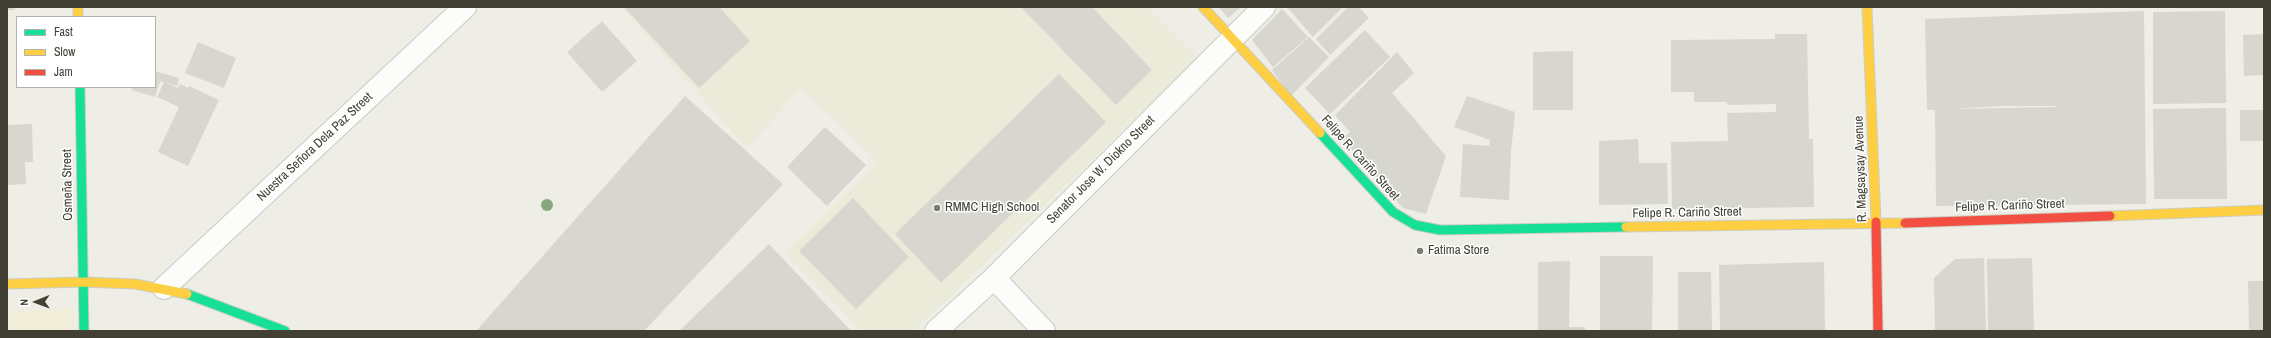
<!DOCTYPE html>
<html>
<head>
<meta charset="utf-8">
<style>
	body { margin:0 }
	#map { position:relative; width:2271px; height:338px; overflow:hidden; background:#eeede6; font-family:"Archivo Narrow",sans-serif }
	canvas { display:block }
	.frame { position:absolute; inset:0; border:8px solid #424034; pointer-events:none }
	.legend { position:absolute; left:16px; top:16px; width:140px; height:72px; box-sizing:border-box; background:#fff; border:1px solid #b3b3ae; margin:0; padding:5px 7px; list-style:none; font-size:12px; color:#424034 }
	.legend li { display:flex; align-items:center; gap:8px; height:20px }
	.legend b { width:20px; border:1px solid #b3b3ae }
	.north { position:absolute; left:16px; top:282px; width:40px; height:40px; -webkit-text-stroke:3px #fff; paint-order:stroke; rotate:269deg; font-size:11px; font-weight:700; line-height:16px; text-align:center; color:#424034 }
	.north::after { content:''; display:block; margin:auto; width:14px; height:18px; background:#424034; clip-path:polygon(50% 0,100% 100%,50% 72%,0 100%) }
</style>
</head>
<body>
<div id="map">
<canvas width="2271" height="338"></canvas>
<div class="frame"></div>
<ul class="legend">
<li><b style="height:5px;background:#16e098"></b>Fast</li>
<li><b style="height:5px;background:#ffcf43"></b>Slow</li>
<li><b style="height:5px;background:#f24e42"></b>Jam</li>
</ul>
<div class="north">N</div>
</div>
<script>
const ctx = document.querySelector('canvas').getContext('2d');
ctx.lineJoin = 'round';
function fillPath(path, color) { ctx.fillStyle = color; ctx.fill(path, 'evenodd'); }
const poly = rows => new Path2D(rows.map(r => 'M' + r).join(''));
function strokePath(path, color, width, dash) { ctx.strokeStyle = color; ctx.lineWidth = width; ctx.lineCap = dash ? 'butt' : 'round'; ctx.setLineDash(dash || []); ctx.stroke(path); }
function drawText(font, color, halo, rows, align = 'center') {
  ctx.font = font + ' "Archivo Narrow",sans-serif'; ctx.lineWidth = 3; ctx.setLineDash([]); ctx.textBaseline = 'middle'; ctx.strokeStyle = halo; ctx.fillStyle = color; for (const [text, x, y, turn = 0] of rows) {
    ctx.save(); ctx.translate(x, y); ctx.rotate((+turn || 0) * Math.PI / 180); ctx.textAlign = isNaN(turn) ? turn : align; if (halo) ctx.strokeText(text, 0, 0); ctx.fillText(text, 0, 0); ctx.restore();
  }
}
fillPath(poly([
	[72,309,73,331,7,331,7,311]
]), '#f0edd9');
fillPath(poly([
	[621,7,1147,7,1198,58,914,331,861,331,785,252,879,163,801,88,747,148]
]), '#ebebd9');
fillPath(poly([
	[7,7,15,7,15,10,7,10],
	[624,7,719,7,750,41,699,88],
	[1021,7,1092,7,1152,70,1116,105],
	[1219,7,1241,7,1228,18],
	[1287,7,1343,7,1313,37],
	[1348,7,1359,7,1369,18,1330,55,1316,39],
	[1282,9,1308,37,1273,67,1252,40],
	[2144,11,2146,204,1936,206,1935,110,1927,110,1925,19],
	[2002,106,2056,106,2056,107,1950,109],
	[2225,11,2226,103,2153,104,2153,12],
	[602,21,637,61,602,92,567,52],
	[1365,30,1390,57,1330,114,1305,88],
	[1775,34,1807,34,1809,139,1813,139,1814,207,1672,209,1671,142,1728,141,1727,113,1776,112,1776,104,1727,105,1727,102,1694,102,1694,92,1671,92,1671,40,1775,39],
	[2264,34,2264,75,2244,76,2243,35],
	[1309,37,1329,57,1291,96,1272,70],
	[198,42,236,58,224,88,185,73],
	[1573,51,1573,110,1533,110,1533,52],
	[1397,52,1414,73,1392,93,1446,156,1426,214,1403,208,1342,139,1350,132,1335,115],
	[155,71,179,78,177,86,160,81,155,97,132,90,132,87,155,87],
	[1059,74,1106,122,941,283,895,234],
	[164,82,178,88,180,84,188,88,189,86,219,100,188,166,158,152,179,107,157,97],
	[685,96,783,184,644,331,476,331],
	[1467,96,1515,112,1511,152,1509,200,1460,197,1463,144,1489,146,1490,140,1454,127],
	[2226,108,2227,199,2154,199,2153,109],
	[2240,110,2264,110,2264,141,2240,141],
	[32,124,33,162,25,162,26,184,7,185,7,125],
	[825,127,866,165,827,206,787,167],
	[1638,139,1639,163,1667,163,1668,204,1599,205,1599,141],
	[853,198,909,257,856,309,799,251],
	[769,244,851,331,679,331],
	[1600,256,1653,256,1652,330,1600,331],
	[1984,258,1986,331,1935,331,1934,278,1955,259],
	[2032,258,2034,330,1988,331,1987,259],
	[1570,261,1569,327,1585,327,1585,331,1538,331,1538,262],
	[1824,262,1825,331,1720,331,1719,265],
	[1678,272,1711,272,1712,331,1678,331],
	[2248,281,2264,281,2264,331,2249,331]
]), '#d7d6cf');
const street = poly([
	[994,278,1044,331],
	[164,288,465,7],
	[936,331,994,278,1264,7]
]);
const fast = poly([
	[80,87,84,331],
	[1320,133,1393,212,1415,225,1440,230,1626,227],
	[187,294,285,331]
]);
const slow = poly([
	[78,7,78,17],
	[1203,7,1320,133],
	[1867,7,1876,222],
	[2110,216,2264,210],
	[1626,227,1905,223],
	[7,284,83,282,135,284,187,294]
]);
const jam = poly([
	[1876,222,1878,331],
	[1905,223,2110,216]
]);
strokePath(street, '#cbcbc4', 24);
strokePath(fast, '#cdcdbf', 11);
strokePath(slow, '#cdcdbf', 11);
strokePath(jam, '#cdcdbf', 11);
strokePath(street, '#fcfcfb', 22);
strokePath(fast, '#16e098', 9);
strokePath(slow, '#ffcf43', 9);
strokePath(jam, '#f24e42', 9);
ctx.fillStyle = '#87a87f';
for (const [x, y] of [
	[547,205]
]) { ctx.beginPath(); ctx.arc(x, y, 6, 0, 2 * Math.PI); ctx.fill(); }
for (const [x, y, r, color] of [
	[937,208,4,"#7e7d72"],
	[1420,251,4,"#7e7d72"]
]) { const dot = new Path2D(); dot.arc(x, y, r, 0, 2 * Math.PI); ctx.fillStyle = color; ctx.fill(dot); strokePath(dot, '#fff', 1.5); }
drawText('13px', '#424034', '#fff', [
	["Nuestra Señora Dela Paz Street",315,147,-43],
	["Felipe R. Cariño Street",1360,158,48],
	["R. Magsaysay Avenue",1861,169,-92],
	["Senator Jose W. Diokno Street",1101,170,-45],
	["Osmeña Street",68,185,-91],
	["Felipe R. Cariño Street",2010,206,-2],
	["Felipe R. Cariño Street",1687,213,-1]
]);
drawText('13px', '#424034', '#fff', [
	["RMMC High School",945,208],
	["Fatima Store",1428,251]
], 'left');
</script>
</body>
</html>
